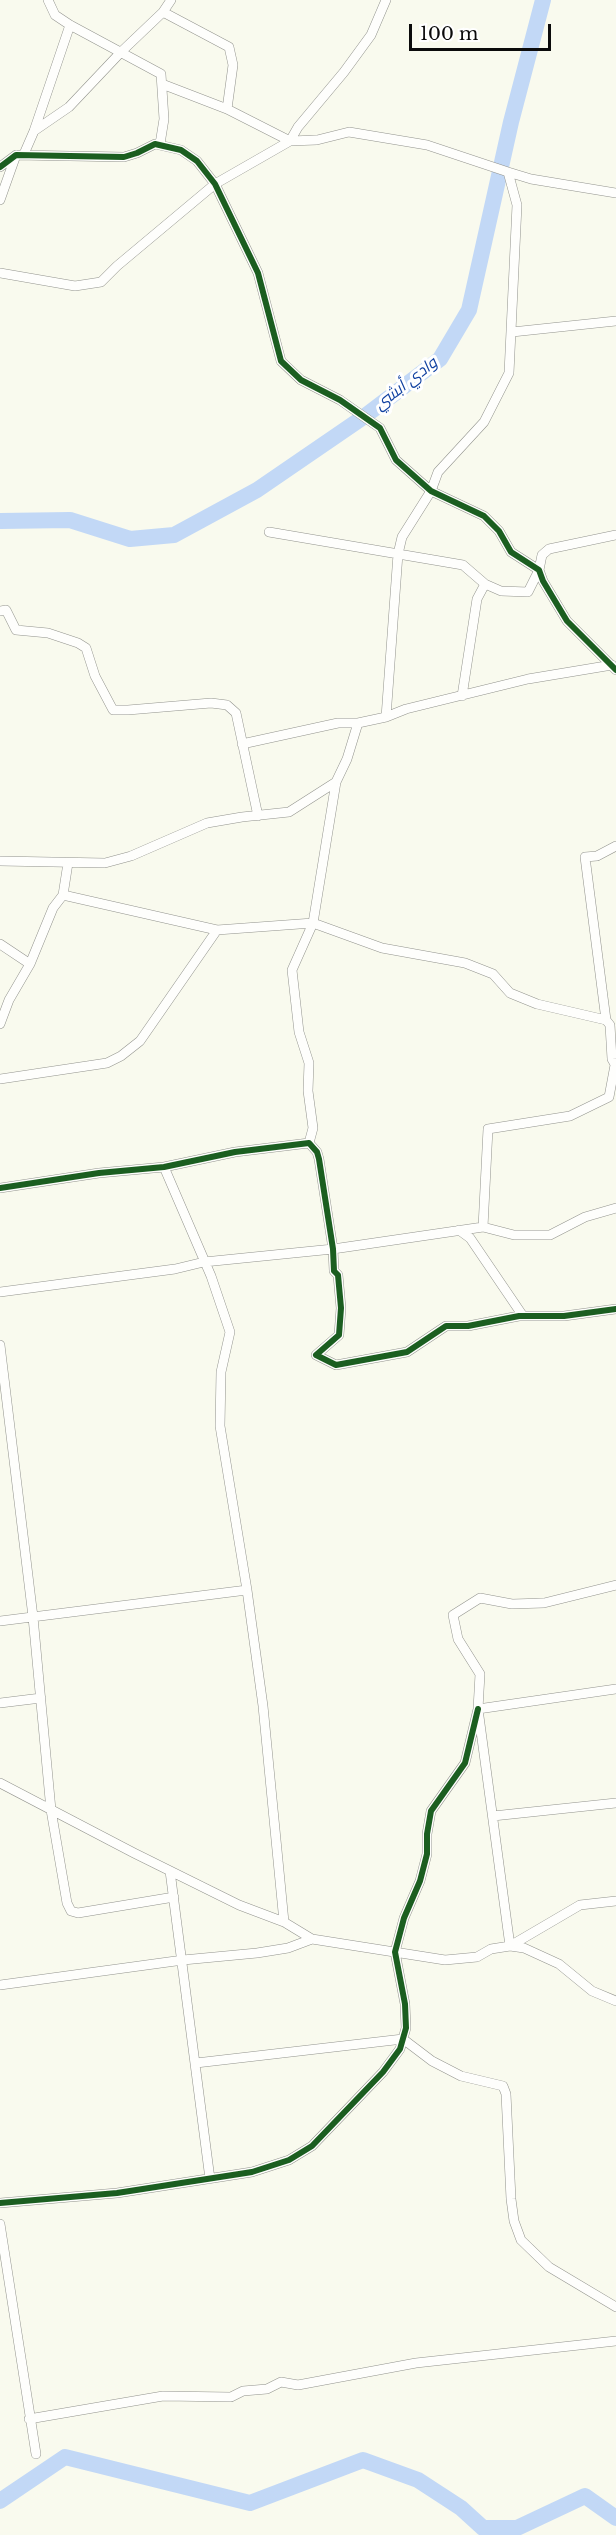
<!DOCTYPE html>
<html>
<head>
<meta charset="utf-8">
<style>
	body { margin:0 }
	#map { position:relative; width:616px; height:2535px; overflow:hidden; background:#f9faee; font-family:"Libre Baskerville",serif }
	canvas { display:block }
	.scale { position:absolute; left:409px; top:24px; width:142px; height:27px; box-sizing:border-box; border:3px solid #0b0b0b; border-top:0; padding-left:8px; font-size:18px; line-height:21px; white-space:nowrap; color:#0b0b0b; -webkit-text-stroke:4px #fff; paint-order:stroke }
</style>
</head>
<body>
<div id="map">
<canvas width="616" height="2535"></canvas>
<div class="scale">100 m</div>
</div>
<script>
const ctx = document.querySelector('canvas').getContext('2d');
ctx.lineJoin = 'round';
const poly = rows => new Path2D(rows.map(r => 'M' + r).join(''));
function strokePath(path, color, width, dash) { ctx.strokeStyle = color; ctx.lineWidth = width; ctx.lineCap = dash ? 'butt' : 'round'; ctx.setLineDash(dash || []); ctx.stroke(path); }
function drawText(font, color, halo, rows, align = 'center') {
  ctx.font = font + ' "Libre Baskerville",Cairo,serif'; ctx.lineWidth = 6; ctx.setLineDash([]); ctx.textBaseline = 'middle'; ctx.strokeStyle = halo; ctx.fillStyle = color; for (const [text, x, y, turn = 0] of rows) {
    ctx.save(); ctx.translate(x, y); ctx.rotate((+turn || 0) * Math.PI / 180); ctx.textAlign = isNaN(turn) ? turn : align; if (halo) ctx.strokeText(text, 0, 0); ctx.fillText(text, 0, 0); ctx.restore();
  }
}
strokePath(poly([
	[0,521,70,520,130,539,174,535,257,490,365,416,440,359,469,310,511,122,543,0],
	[0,2501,65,2457,250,2503,363,2460,418,2480,461,2508,483,2528,517,2528,585,2496,616,2518]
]), '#c2d8f6', 16);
const minor = poly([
	[48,0,55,15,70,25,161,74,164,119,160,144],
	[163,12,229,47,233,65,227,109],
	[162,84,227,109,290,141,317,140,349,132,427,145,508,172],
	[34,131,69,107,121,52,163,12,171,0],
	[24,154,34,131,70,25],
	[0,167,16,155,124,157,137,153,155,144,181,150,197,161,215,184,258,273,281,361,301,380,340,400,380,428,396,460,431,491,484,516,499,531,511,552,539,570,543,581,567,621,616,670],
	[0,200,16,155],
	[0,273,75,286,101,282,117,266,215,184,290,141,298,127,344,72,371,35,386,0],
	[512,332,616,321],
	[269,532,463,565,485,584,501,591,528,592,539,570,542,555,549,549,616,535],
	[0,611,6,610,16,630,48,633,78,643,86,648,95,676,113,710,128,710,211,703,227,705,236,713,258,816],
	[462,696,477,599,485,584],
	[386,717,398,554,402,537,431,491,438,472,484,422,509,373,517,205,508,172,531,179,616,193],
	[242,744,338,723,358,723,386,717,406,709,528,679,612,665],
	[0,861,105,863,131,856,207,823,242,817,289,812,336,782,347,759,358,723],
	[63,895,217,930,313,923,382,948,465,963,493,974,510,993,537,1004,606,1020,610,1025,612,1059,616,1066],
	[0,944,30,964],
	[606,1020,585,857,597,856,616,846],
	[0,1024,9,1000,30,964,53,908,63,895,68,863],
	[0,1079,107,1063,121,1056,140,1041,217,930],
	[309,1143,313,1128,308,1091,309,1063,299,1032,292,970,313,923,336,782],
	[164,1167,211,1276,230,1332,221,1372,220,1426,247,1590,263,1706,284,1922],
	[0,1188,99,1173,164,1167,235,1152,309,1143,317,1152,319,1159,333,1249,334,1271,338,1275,341,1308,339,1335,316,1355,336,1365,407,1352,446,1326,468,1326,519,1316,564,1316,616,1309],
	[483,1227,488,1129,570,1116,609,1097,615,1065],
	[459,1230,470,1238,523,1316],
	[0,1292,175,1269,204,1262,333,1249,483,1227,514,1235,550,1235,585,1217,616,1208],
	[0,1345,33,1617,51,1810,67,1903,71,1911,78,1913,174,1897],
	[616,1585,544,1603,512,1604,480,1598,453,1615,458,1639,480,1674,478,1709,510,1946,580,1905,616,1901],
	[0,1621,247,1590],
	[0,1703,41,1698],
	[478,1709,616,1689],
	[0,1783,134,1853,239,1905,284,1922,312,1939,445,1960,477,1957,491,1949,510,1946,524,1948,559,1964,592,1991,616,2001],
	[493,1816,616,1803],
	[170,1871,210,2179],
	[0,1985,183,1960,257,1953,288,1948,312,1939],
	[196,2063,403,2039,432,2061,461,2076,503,2086,506,2094,511,2199,514,2221,521,2240,549,2267,616,2307],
	[0,2203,117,2193,252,2172,289,2160,312,2146,383,2072,400,2049,406,2028,405,2004,395,1952,404,1918,420,1881,427,1854,427,1834,431,1811,465,1763,478,1709],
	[0,2224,36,2454],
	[29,2419,163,2396,231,2397,243,2391,267,2389,281,2382,298,2385,416,2363,616,2341]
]);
strokePath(minor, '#92938d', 10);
strokePath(minor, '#fefefc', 9);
strokePath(poly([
	[0,167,16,155,124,157,137,153,155,144,181,150,197,161,215,184,258,273,281,361,301,380,340,400,380,428,396,460,431,491,484,516,499,531,511,552,539,570,543,581,567,621,616,670],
	[0,1188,99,1173,164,1167,235,1152,309,1143,317,1152,319,1159,333,1249,334,1271,338,1275,341,1308,339,1335,316,1355,336,1365,407,1352,446,1326,468,1326,519,1316,564,1316,616,1309],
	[0,2203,117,2193,252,2172,289,2160,312,2146,383,2072,400,2049,406,2028,405,2004,395,1952,404,1918,420,1881,427,1854,427,1834,431,1811,465,1763,478,1709]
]), '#1b5e20', 6);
drawText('italic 16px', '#1041a1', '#fff', [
	["وادي أبشي",406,384,-38]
]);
</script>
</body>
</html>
